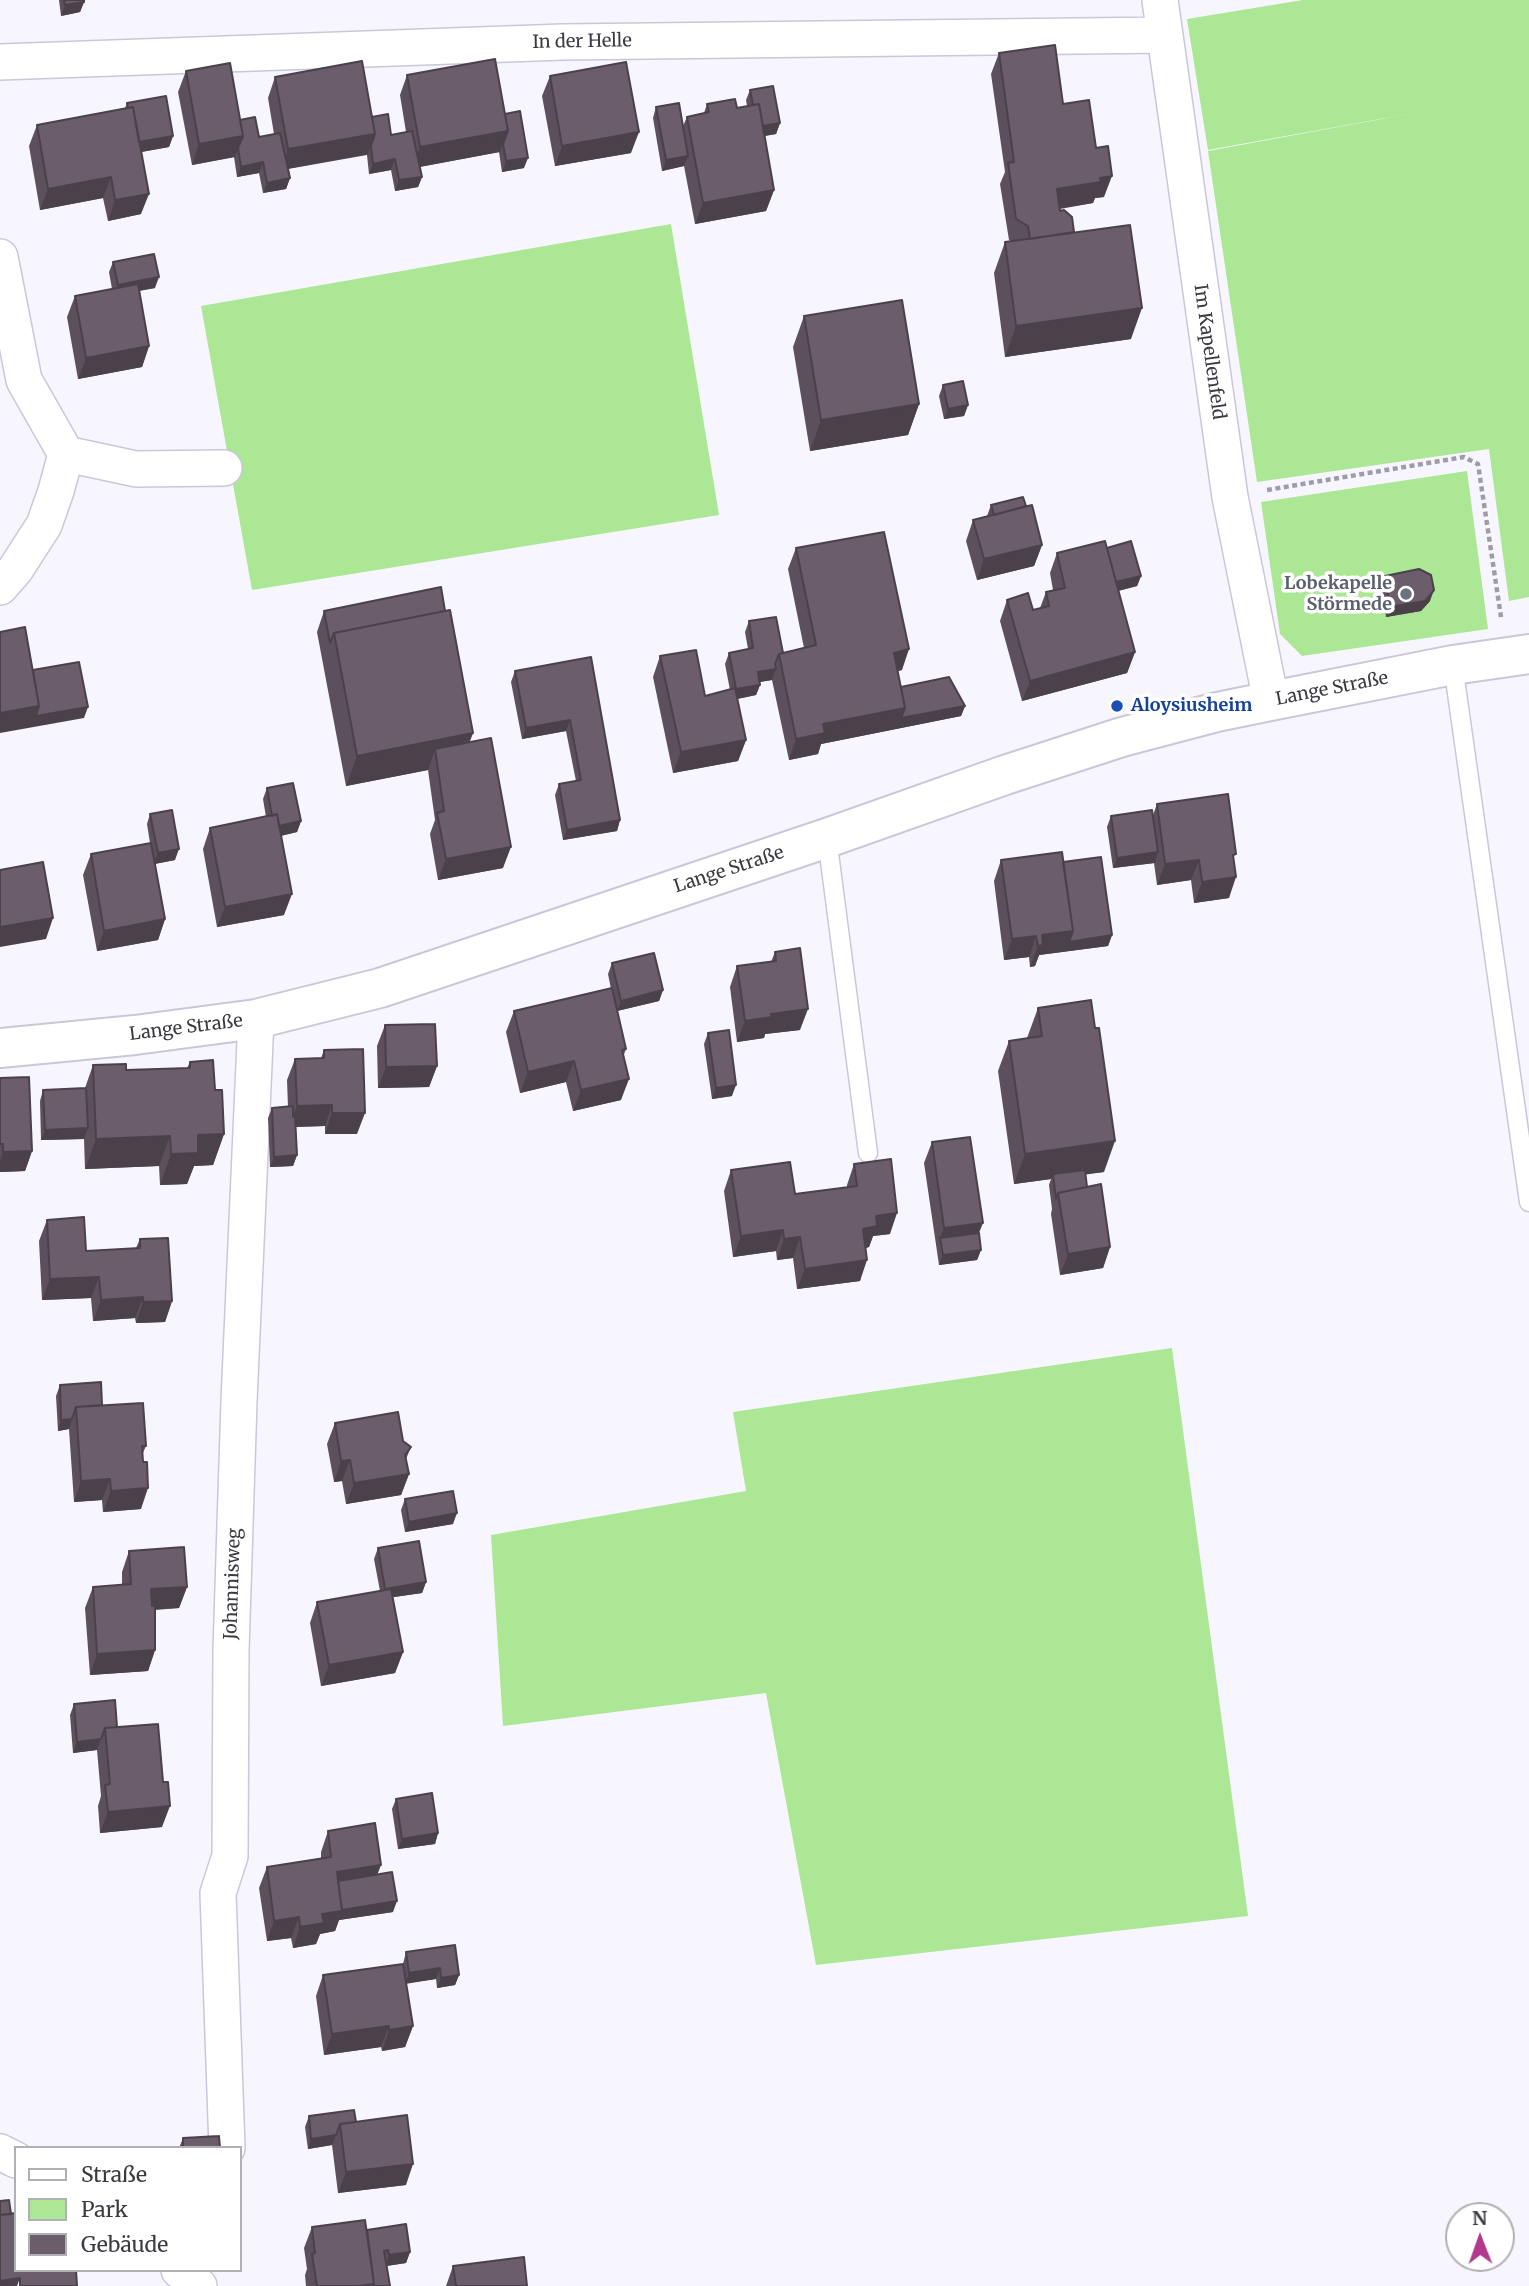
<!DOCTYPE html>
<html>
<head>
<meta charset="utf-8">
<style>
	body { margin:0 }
	#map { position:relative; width:1529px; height:2286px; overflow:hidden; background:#f7f6fe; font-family:Merriweather,serif }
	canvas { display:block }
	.legend { position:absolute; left:14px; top:2146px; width:228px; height:126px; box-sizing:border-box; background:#fff; border:2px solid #b1b0b3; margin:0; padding:9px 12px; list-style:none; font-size:21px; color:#3b3a42 }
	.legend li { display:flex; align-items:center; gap:14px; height:35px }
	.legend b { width:35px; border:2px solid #b1b0b3 }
	.north { position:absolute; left:1445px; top:2202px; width:70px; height:70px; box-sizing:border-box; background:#fff; border:2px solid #b1b0b3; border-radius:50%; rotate:359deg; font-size:19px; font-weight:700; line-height:28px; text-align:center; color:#3b3a42 }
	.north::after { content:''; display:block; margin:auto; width:24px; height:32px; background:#b2398c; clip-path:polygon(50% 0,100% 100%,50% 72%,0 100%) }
</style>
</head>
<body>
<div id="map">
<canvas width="1529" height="2286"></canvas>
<ul class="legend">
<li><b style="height:9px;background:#fff"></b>Straße</li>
<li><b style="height:19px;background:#abe794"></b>Park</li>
<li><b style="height:19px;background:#6b5d6b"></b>Gebäude</li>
</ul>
<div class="north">N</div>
</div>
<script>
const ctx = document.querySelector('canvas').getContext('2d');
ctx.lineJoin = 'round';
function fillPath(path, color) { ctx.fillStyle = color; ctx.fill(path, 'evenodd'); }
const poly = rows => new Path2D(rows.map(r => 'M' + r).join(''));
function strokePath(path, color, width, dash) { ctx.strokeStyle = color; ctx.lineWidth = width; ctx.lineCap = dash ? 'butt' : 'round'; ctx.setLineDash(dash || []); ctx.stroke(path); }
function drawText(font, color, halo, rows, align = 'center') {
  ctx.font = font + ' Merriweather,serif'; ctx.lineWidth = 7; ctx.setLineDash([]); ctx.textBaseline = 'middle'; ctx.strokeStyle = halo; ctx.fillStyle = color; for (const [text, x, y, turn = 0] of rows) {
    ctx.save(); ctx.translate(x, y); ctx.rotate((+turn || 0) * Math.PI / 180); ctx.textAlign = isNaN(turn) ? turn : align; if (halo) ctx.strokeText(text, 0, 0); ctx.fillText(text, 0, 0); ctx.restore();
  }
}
fillPath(poly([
	[1303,0,1529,0,1529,597,1509,601,1489,449,1257,482,1208,151,1425,111,1208,150,1187,19],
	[671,224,719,515,252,590,201,306],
	[1467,471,1488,629,1302,656,1280,634,1261,502],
	[1172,1348,1248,1916,816,1965,766,1693,503,1726,491,1535,746,1491,733,1412]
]), '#abe794');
const lane = poly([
	[1453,665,1529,1202],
	[827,838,868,1153]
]);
const street = poly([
	[1160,0,1230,497,1271,701],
	[0,62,563,42,1165,35],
	[0,257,24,380,66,454,136,469,224,468],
	[0,587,15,570,44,525,56,491,66,454],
	[227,2148,218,1893,230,1856,231,1650,239,1401,256,1019],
	[0,2152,16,2160],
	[179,2270,199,2286]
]);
const secondary = poly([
	[0,1048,135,1035,256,1019,380,988,827,838,1005,775,1122,737,1217,712,1271,701,1453,665,1529,654]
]);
strokePath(lane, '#cac7db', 21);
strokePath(street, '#cac7db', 38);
strokePath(secondary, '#cac7db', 42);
strokePath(poly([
	[1267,490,1464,457,1478,464,1501,617]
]), '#9e9da5', 4.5, [5, 3.5]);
strokePath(lane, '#fff', 18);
strokePath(street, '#fff', 35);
strokePath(secondary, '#fff', 38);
fillPath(poly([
	[59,0,84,0,84,2,80,12,61,16],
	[999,53,1063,104,1096,148,1104,197,1095,198,1093,203,1060,209,1060,211,1074,232,1131,339,1005,357,994,273,1005,242,1011,241,1009,240,1000,184,1005,172,991,74],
	[186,71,259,137,274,134,268,98,275,77,372,117,391,135,406,132,400,95,407,75,505,114,524,168,502,172,499,152,420,167,422,177,418,187,395,191,391,170,369,174,367,155,288,169,290,178,286,189,263,193,259,173,237,177,234,157,192,165,178,92],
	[550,76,631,153,555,166,542,96],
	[750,90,780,123,776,134,764,136,774,190,766,211,695,224,684,166,662,171,653,118,656,107,683,126,687,117,704,113,707,104,737,108,747,106,746,100],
	[127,103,173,136,169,147,141,152,141,214,108,221,103,198,40,210,29,146,37,125,125,108],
	[113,262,155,288,139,291,149,346,142,367,78,379,67,317,75,296,112,289,109,272],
	[804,316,919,404,908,435,810,451,793,347],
	[943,385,968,405,964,416,944,419,939,396],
	[991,505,1026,506,1042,545,1034,566,977,580,966,541,973,520,987,516],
	[796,548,902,670,897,671,901,687,965,706,961,716,821,744,818,754,789,760,772,680,759,682,760,685,756,695,737,699,746,740,738,761,673,773,653,677,660,656,705,696,730,690,725,664,729,653,748,649,745,632,749,621,783,653,804,648,788,569],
	[1107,548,1141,576,1137,586,1118,591,1135,652,1127,673,1022,701,1000,621,1007,600,1033,610,1040,608,1046,592,1053,590,1050,573,1057,553],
	[1385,576,1430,601,1421,611,1386,617,1381,586],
	[324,611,445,611,473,733,469,742,503,868,438,880,430,834,435,820,428,770,346,786,317,632],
	[591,657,620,820,617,831,563,840,555,795,559,784,576,781,566,731,522,739,511,682,515,671],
	[267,788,301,821,297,832,281,836,284,915,217,927,203,849,210,828,266,817,263,799],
	[1157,804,1234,861,1229,898,1194,903,1191,880,1157,885,1154,863,1113,868,1107,827,1111,816,1153,815],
	[150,814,175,860,155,864,165,919,158,940,97,951,83,875,91,854,150,843,147,824],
	[1001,860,1063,862,1112,935,1108,946,1039,955,1035,966,1030,967,1029,957,1004,960,994,881],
	[775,952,800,1030,765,1034,764,1038,737,1042,730,987,737,966,771,962],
	[612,963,663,990,659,1001,617,1011,626,1049,623,1057,621,1100,573,1111,566,1082,520,1093,506,1032,514,1011,611,989,608,974],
	[1038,1008,1104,1172,1085,1174,1087,1187,1110,1247,1103,1268,1060,1275,1051,1214,1052,1209,1049,1185,1051,1179,1014,1184,998,1071,1009,1041,1027,1038],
	[385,1025,437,1066,429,1087,378,1088,377,1046],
	[708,1033,732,1096,712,1099,704,1044],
	[324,1050,357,1134,325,1134,325,1126,296,1127,297,1155,293,1166,270,1167,268,1118,272,1108,288,1107,287,1080,295,1059,321,1058],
	[190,1062,215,1090,224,1134,213,1165,194,1166,187,1184,160,1185,159,1166,85,1169,84,1139,41,1140,40,1101,43,1090,85,1088,93,1065,126,1070,187,1068],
	[0,1078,32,1151,25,1171,0,1172],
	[932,1142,979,1233,981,1250,977,1260,939,1265,924,1163],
	[854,1164,890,1234,873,1236,869,1247,866,1248,860,1281,797,1289,793,1258,777,1260,776,1251,733,1257,724,1191,731,1170,795,1194,847,1187,847,1185],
	[47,1220,86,1251,136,1248,140,1239,172,1301,165,1322,136,1323,135,1318,93,1321,91,1298,42,1300,39,1241],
	[60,1385,102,1405,146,1446,142,1455,141,1509,103,1512,102,1500,74,1502,69,1429,58,1431,56,1396],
	[335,1423,403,1441,411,1447,406,1459,409,1474,401,1495,346,1504,342,1481,334,1482,327,1444],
	[405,1499,453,1524,405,1532,401,1510],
	[378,1548,426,1582,422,1593,393,1597,403,1652,395,1673,321,1686,310,1623,317,1602,380,1591,374,1559],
	[129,1551,187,1587,179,1608,155,1610,155,1650,148,1671,90,1675,85,1608,93,1587,122,1585,122,1572],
	[74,1704,117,1727,162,1827,100,1833,98,1806,101,1796,97,1750,73,1753,70,1715],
	[396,1799,438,1833,435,1844,398,1849,392,1809],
	[328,1831,377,1875,393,1912,339,1920,335,1931,320,1934,316,1944,293,1948,291,1938,267,1941,259,1888,267,1867,321,1858,321,1852],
	[406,1952,459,1975,455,1985,437,1988,436,1979,406,1983,413,2026,405,2047,382,2051,381,2047,324,2055,316,1996,323,1975,403,1964],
	[309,2116,356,2122,406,2185,338,2193,332,2145,308,2149,305,2127],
	[183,2138,220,2148,179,2148],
	[312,2227,367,2230,410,2252,406,2263,387,2266,390,2286,306,2286,305,2275,307,2269,304,2248],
	[453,2266,527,2286,446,2286]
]), '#5c505c');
fillPath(poly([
	[84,2,80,12,61,16,65,5],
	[780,123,776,134,753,138,757,127],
	[508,131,500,152,413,168,420,147],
	[639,132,631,153,555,166,562,146],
	[375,134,368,154,281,170,288,149],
	[173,136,169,147,130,154,134,143],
	[243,136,235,157,192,165,199,144],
	[688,156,684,166,662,171,666,160],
	[528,158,524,168,502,172,506,161],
	[395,159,391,170,369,174,373,164],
	[263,162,259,173,237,177,241,167],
	[1112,176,1104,197,1095,198,1093,203,1049,210,1057,189,1100,178],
	[111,177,103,198,40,210,48,189],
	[422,177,418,187,395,191,399,180],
	[290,178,286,189,263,193,267,183],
	[774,190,766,211,695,224,703,203],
	[149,194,141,214,108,221,115,200],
	[159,277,155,288,114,295,118,285],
	[1142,308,1131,339,1005,357,1016,326],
	[149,346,142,367,78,379,86,358],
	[919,404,908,435,810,451,821,420],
	[968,405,964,416,944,419,948,409],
	[1042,545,1034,566,977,580,984,559],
	[1141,576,1137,586,1106,594,1110,583],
	[1434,590,1430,601,1421,611,1386,617,1390,607],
	[909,649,902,670,886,674,894,653],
	[1135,652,1127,673,1022,701,1030,681],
	[776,669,772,680,754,683,758,672],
	[760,685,756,695,732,700,736,689],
	[39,706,88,707,84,718,0,733,0,713],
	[965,706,961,716,821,744,818,754,789,760,796,739,823,724,905,708],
	[570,720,566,731,522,739,526,728],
	[473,733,462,763,435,749,428,770,346,786,357,756],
	[746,740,738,761,673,773,681,752],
	[620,820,617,831,563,840,567,830],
	[301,821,297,832,270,838,274,827],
	[511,847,503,868,438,880,446,859],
	[179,849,175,860,154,864,158,853],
	[1158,852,1155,863,1113,868,1117,858],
	[1199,860,1191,880,1157,885,1165,864],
	[1236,877,1229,898,1194,903,1202,882],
	[292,894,284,915,217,927,225,907],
	[53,918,46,939,0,947,0,927],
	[165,919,158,940,97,951,104,931],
	[1073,931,1112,935,1108,946,1039,955,1035,966,1030,967,1042,935],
	[1036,936,1029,957,1004,960,1012,939],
	[663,990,659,1001,617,1011,621,1001],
	[808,1009,800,1030,765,1034,764,1038,737,1042,745,1021,771,1014],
	[574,1061,566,1082,520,1093,528,1072],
	[437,1066,429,1087,378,1088,386,1067],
	[629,1079,621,1100,573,1111,581,1090],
	[736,1085,732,1096,712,1099,716,1088],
	[332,1105,325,1126,289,1127,297,1106],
	[332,1113,365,1113,357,1134,325,1134],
	[88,1128,84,1139,41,1140,45,1130],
	[224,1134,213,1165,194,1166,187,1184,160,1185,171,1154,198,1135],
	[170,1136,159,1166,85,1169,96,1139],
	[1115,1141,1104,1172,1053,1179,1053,1174,1051,1179,1014,1184,1025,1154],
	[32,1151,25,1171,0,1172,0,1161,3,1152],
	[297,1155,293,1166,270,1167,274,1157],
	[897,1213,890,1234,873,1236,869,1247,856,1250,863,1229,876,1216],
	[983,1223,975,1243,940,1238,944,1228],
	[783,1230,776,1251,733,1257,741,1236],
	[800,1237,793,1258,777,1260,784,1239],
	[1110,1247,1103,1268,1060,1275,1068,1254],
	[981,1250,977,1260,939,1265,943,1255],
	[867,1260,860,1281,797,1289,805,1269],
	[99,1277,91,1298,42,1300,50,1279],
	[143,1297,135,1318,93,1321,101,1300],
	[172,1301,165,1322,136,1323,143,1302],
	[72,1419,69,1429,58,1431,61,1420],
	[350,1460,342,1481,334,1482,341,1461],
	[409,1474,401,1495,346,1504,354,1483],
	[110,1479,102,1500,74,1502,81,1481],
	[148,1488,141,1509,103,1512,111,1491],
	[457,1513,453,1524,405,1532,409,1522],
	[426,1582,422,1593,381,1599,385,1589],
	[187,1587,179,1608,144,1610,151,1589],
	[155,1650,148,1671,90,1675,97,1654],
	[403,1652,395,1673,321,1686,329,1665],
	[101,1739,97,1750,73,1753,77,1742],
	[170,1806,162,1827,100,1833,108,1812],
	[438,1833,435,1844,398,1849,402,1839],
	[381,1865,373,1886,335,1892,337,1872],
	[397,1901,393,1912,339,1920,335,1931,320,1934,316,1944,293,1948,300,1927,322,1914],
	[299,1917,291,1938,267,1941,274,1921],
	[440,1968,436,1979,405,1984,409,1973],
	[459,1975,455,1985,437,1988,441,1978],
	[389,2026,381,2047,324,2055,332,2034],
	[413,2026,405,2047,382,2051,389,2030],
	[336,2135,332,2145,308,2149,311,2139],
	[413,2164,406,2185,338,2193,346,2172],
	[410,2252,406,2263,385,2266,389,2255],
	[20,2278,17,2286,0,2286,0,2281]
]), '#4b414b');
const building = poly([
	[64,0,84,0,84,2,65,5,64,0],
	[1055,45,1063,104,1089,100,1096,148,1108,146,1112,176,1100,178,1101,182,1057,189,1060,211,1064,210,1072,217,1074,232,1030,239,1028,226,1016,219,1008,163,1014,162,999,53,1055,45],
	[495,59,508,131,420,147,407,75,495,59],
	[362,61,375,134,288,149,275,77,362,61],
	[626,62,639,132,562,146,550,76,626,62],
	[230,63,243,136,199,144,186,71,230,63],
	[773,86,780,123,763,126,759,104,753,105,750,90,773,86],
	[166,96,173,136,139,142,133,107,128,108,127,103,166,96],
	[735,99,737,108,759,104,774,190,703,203,687,117,709,112,707,104,735,99],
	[679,103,688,156,666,160,656,107,679,103],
	[133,107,149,194,115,200,111,177,48,189,37,125,133,107],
	[520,111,528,158,506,161,503,144,508,131,505,114,520,111],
	[388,114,391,135,412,131,422,177,399,180,395,159,373,164,371,146,375,134,372,117,388,114],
	[255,117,259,137,280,133,290,178,267,183,263,162,241,167,238,148,243,136,240,120,255,117],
	[1130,225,1142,308,1016,326,1005,242,1130,225],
	[154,254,159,277,118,285,113,262,154,254],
	[138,284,149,346,86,358,75,296,138,284],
	[902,300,919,404,821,420,804,316,902,300],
	[963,381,968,405,948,409,943,385,963,381],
	[1023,497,1026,506,994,515,991,505,1023,497],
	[1032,505,1042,545,984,559,973,520,1032,505],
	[884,532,909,649,894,653,905,708,823,724,825,733,796,739,779,654,816,645,796,548,884,532],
	[1105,541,1135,652,1030,681,1007,600,1028,593,1033,610,1049,606,1046,592,1065,588,1057,553,1105,541],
	[1131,541,1141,576,1116,582,1107,548,1131,541],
	[1419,569,1431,575,1434,590,1425,601,1390,607,1385,576,1419,569],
	[441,587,445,611,334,633,330,643,324,611,441,587],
	[450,610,473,733,357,756,334,633,450,610],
	[776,617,783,653,779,654,775,664,776,669,758,672,760,685,736,689,729,653,753,648,749,621,776,617],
	[25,627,39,706,0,713,0,632,25,627],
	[696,650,705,696,735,688,746,740,681,752,660,656,696,650],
	[591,657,620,820,567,830,559,784,581,780,570,720,526,728,515,671,591,657],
	[79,662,88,707,36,716,39,706,33,670,79,662],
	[949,677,965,706,901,718,905,708,901,687,949,677],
	[491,738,511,847,446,859,437,813,444,811,435,749,491,738],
	[293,783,301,821,279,826,277,814,272,816,267,788,293,783],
	[1228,794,1236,854,1233,855,1236,877,1202,882,1199,860,1165,864,1157,804,1228,794],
	[172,810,179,849,158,853,150,814,172,810],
	[1152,810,1158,852,1117,858,1111,816,1152,810],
	[277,814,292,894,225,907,210,828,277,814],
	[151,843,165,919,104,931,91,854,151,843],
	[1062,852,1073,931,1042,935,1043,945,1038,946,1036,936,1012,939,1001,860,1062,852],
	[1101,857,1112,935,1069,942,1073,931,1063,862,1101,857],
	[43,862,53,918,0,927,0,870,43,862],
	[800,948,808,1009,771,1014,772,1017,745,1021,737,966,776,961,775,952,800,948],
	[654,953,663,990,621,1001,612,963,654,953],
	[612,988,626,1049,622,1050,629,1079,581,1090,574,1061,528,1072,514,1011,612,988],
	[1091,1000,1095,1028,1099,1028,1115,1141,1025,1154,1009,1041,1042,1036,1038,1008,1091,1000],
	[435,1024,437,1066,386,1067,385,1025,435,1024],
	[729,1030,736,1085,716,1088,708,1033,729,1030],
	[363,1049,365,1113,332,1113,332,1105,297,1106,295,1059,324,1058,324,1050,363,1049],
	[213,1060,215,1090,222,1090,224,1134,198,1135,198,1153,171,1154,170,1136,96,1139,93,1065,126,1064,126,1070,190,1068,190,1062,213,1060],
	[29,1077,32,1151,3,1152,3,1144,0,1144,0,1078,29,1077],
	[86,1088,88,1128,45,1130,43,1090,86,1088],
	[293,1106,293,1117,295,1117,297,1155,274,1157,272,1108,293,1106],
	[970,1137,983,1223,944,1228,932,1142,970,1137],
	[891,1159,897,1213,876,1216,877,1226,863,1229,867,1260,805,1269,800,1237,784,1239,783,1230,741,1236,731,1170,790,1162,795,1194,857,1186,854,1164,891,1159],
	[1085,1170,1087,1187,1058,1193,1056,1199,1053,1174,1085,1170],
	[1101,1184,1110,1247,1068,1254,1058,1193,1101,1184],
	[84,1217,86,1251,140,1248,140,1239,168,1238,172,1301,143,1302,143,1297,101,1300,99,1277,50,1279,47,1220,84,1217],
	[979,1233,981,1250,943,1255,940,1238,979,1233],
	[101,1382,102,1405,76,1407,72,1419,61,1420,60,1385,101,1382],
	[143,1403,146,1446,142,1446,143,1462,147,1462,148,1488,111,1491,110,1479,81,1481,76,1407,143,1403],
	[398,1412,403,1441,411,1447,405,1455,409,1474,354,1483,350,1460,341,1461,335,1423,398,1412],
	[453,1491,457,1513,409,1522,405,1499,453,1491],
	[419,1541,426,1582,385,1589,378,1548,419,1541],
	[184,1547,187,1587,151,1589,152,1606,155,1605,155,1650,97,1654,93,1587,131,1584,129,1551,184,1547],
	[391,1589,403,1652,329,1665,317,1602,391,1589],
	[115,1700,117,1727,105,1728,101,1739,77,1742,74,1704,115,1700],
	[158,1724,163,1782,168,1782,170,1806,108,1812,105,1785,110,1784,105,1728,158,1724],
	[432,1793,438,1833,402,1839,396,1799,432,1793],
	[375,1823,381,1865,337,1872,342,1911,322,1914,324,1923,300,1927,299,1917,274,1921,267,1867,331,1857,328,1831,375,1823],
	[392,1872,397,1901,342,1910,338,1881,392,1872],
	[455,1945,459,1975,441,1978,440,1968,409,1973,406,1952,455,1945],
	[403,1964,413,2026,389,2030,389,2026,332,2034,323,1975,403,1964],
	[354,2110,356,2122,340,2124,336,2135,311,2139,309,2116,354,2110],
	[407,2115,413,2164,346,2172,340,2124,407,2115],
	[219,2136,220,2148,183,2148,183,2138,219,2136],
	[9,2200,11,2214,0,2215,0,2201,9,2200],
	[16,2213,16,2270,76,2270,77,2286,20,2286,20,2278,0,2281,0,2215,16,2213],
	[365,2220,374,2284,358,2286,317,2286,312,2254,315,2253,312,2227,365,2220],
	[406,2224,410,2252,389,2255,388,2250,384,2251,390,2286,373,2286,374,2284,367,2230,406,2224],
	[524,2257,527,2286,456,2286,453,2266,524,2257]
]);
fillPath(building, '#6b5d6b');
strokePath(building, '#4b414b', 2);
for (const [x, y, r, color] of [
	[1406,594,7,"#6b7280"],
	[1117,706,7,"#1a4fb4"]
]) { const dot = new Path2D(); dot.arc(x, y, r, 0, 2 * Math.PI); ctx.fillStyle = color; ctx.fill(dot); strokePath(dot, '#fff', 2.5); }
drawText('18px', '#3b3a42', '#fff', [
	["In der Helle",582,42,-1],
	["Im Kapellenfeld",1209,352,82],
	["Lange Straße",1332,689,-11],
	["Lange Straße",729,870,-18],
	["Lange Straße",186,1028,-7],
	["Johannisweg",233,1584,-88]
]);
drawText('bold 18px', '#5b616d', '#fff', [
	["Lobekapelle",1392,584],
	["Störmede",1392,605]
], 'right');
drawText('bold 18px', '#164399', '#fff', [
	["Aloysiusheim",1131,706]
], 'left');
</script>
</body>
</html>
